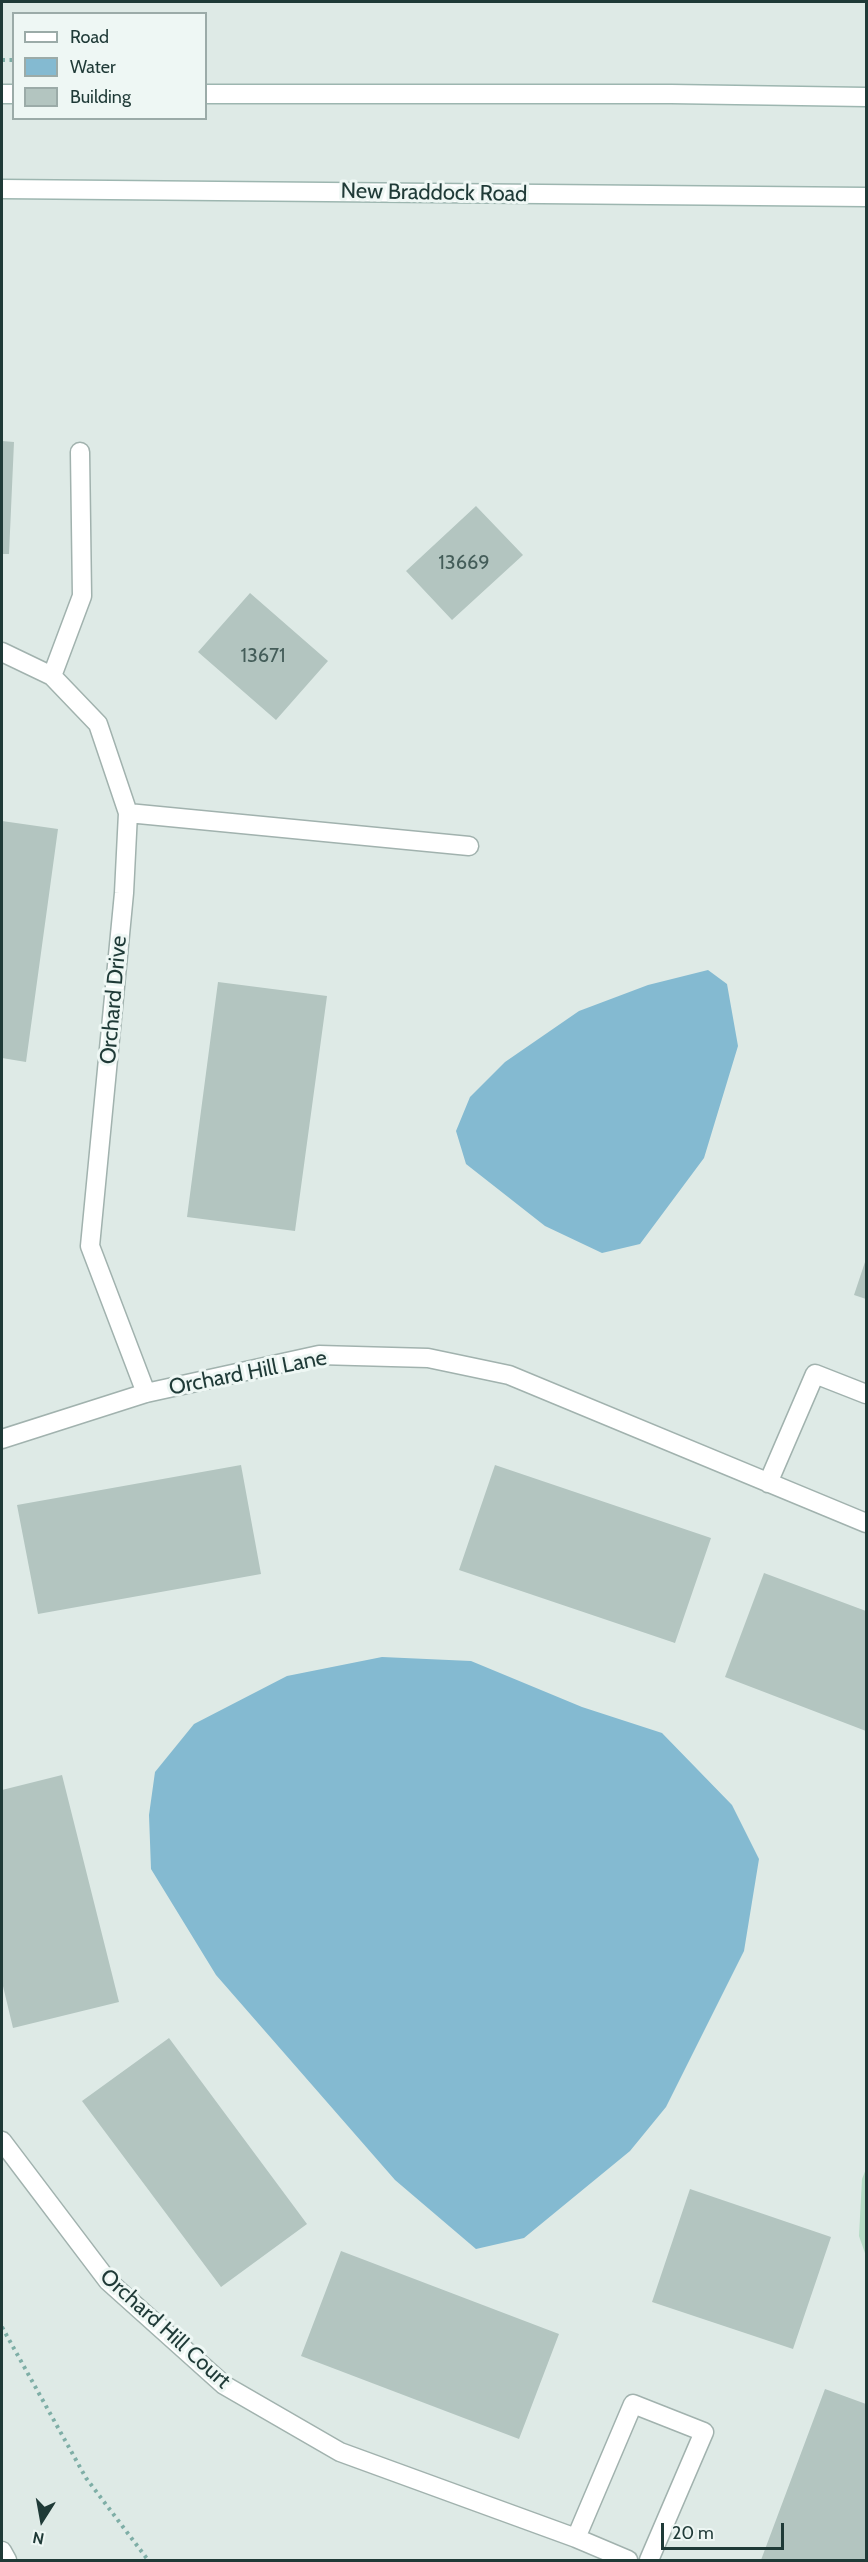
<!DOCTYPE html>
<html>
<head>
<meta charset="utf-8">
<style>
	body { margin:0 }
	#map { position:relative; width:868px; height:2562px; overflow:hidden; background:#deeae6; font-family:Cabin,sans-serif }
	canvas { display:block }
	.frame { position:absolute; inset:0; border:3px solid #1f3a37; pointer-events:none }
	.legend { position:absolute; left:12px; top:12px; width:195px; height:108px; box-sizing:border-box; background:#eef7f4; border:2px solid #9baba8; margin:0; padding:8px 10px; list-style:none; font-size:18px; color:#1f3a37 }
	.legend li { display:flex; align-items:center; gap:12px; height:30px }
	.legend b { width:30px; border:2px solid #9baba8 }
	.north { position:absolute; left:12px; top:2490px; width:60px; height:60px; -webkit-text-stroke:4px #eef7f4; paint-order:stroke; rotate:191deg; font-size:16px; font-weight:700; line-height:24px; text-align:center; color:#1f3a37 }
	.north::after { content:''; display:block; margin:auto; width:21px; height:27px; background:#1f3a37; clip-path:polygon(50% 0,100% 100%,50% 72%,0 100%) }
	.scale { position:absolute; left:661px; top:2523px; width:123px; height:27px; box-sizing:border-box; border:3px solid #1f3a37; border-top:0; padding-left:8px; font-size:18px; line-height:21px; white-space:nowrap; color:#1f3a37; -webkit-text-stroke:4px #eef7f4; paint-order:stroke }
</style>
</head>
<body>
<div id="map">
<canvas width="868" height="2562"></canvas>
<div class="frame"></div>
<ul class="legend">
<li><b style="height:8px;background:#fff"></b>Road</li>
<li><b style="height:16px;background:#84bad1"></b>Water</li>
<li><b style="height:16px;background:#b3c5c0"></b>Building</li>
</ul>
<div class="north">N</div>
<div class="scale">20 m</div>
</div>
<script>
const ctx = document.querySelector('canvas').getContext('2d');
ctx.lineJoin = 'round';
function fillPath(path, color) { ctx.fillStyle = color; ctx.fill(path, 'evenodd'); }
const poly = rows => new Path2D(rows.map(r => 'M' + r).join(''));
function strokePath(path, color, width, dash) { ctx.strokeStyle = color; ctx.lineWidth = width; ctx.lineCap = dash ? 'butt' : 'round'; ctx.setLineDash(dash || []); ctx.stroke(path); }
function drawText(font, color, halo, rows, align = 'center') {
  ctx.font = font + ' Cabin,sans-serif'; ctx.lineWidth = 6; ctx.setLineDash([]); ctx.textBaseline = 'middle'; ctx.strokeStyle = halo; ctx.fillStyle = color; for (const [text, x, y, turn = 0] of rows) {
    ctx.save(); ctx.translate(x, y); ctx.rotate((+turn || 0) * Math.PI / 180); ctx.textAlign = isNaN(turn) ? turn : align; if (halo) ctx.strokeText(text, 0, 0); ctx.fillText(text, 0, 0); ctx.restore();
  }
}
fillPath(poly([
	[866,2169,866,2256,859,2236,862,2179]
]), '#b6dcc6');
fillPath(poly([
	[708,970,727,984,738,1046,704,1158,640,1244,602,1253,545,1226,466,1164,456,1131,470,1097,505,1062,579,1011,648,985],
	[382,1657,471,1661,582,1707,662,1733,732,1805,759,1859,744,1951,666,2107,630,2151,524,2238,476,2249,395,2180,216,1975,151,1869,149,1815,155,1772,194,1724,287,1676]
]), '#84bad1');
fillPath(poly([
	[2,441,14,442,9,554,2,554],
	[476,506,523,555,452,620,406,571],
	[250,593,328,661,276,720,198,652],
	[2,821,58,829,26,1062,2,1058],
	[218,982,327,996,295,1231,187,1217],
	[866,1259,866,1299,854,1295],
	[241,1465,261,1574,38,1614,17,1505],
	[495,1465,711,1538,675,1643,459,1570],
	[764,1573,866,1611,866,1731,725,1677],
	[62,1775,119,2002,13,2028,2,1982,2,1790],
	[169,2038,307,2224,221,2287,82,2101],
	[690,2189,831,2237,793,2349,652,2302],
	[341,2251,559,2334,519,2439,301,2356],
	[825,2389,866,2404,866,2560,761,2560]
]), '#b3c5c0');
const minor = poly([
	[2,652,52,676,98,724,128,813,124,893,90,1246,146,1393],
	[52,676,82,596,80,452],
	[128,813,469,846],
	[2,1439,146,1393,319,1355,428,1358,509,1375,866,1523],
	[768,1483,815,1374,866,1394],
	[2,2141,108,2281,224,2385,340,2452,576,2538,628,2560],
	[576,2538,633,2404,704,2432,649,2560]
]);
const tertiary = poly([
	[2,2551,7,2560]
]);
const secondary = poly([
	[2,94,14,94],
	[206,94,671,94,866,97],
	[2,189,866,197]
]);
strokePath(minor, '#a1b2ae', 21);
strokePath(tertiary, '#a1b2ae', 21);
strokePath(secondary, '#9db6b0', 21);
strokePath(poly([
	[2,60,14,60],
	[2,2327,86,2478,148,2560]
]), '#7eaea6', 4, [3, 4.5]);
strokePath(minor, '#fff', 18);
strokePath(tertiary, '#fff', 18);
strokePath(secondary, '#fff', 18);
drawText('20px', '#445d59', null, [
	["13669",464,563],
	["13671",263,656]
]);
drawText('22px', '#1f3a37', '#eef7f4', [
	["New Braddock Road",434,193,1],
	["Orchard Drive",114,1000,-85],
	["Orchard Hill Lane",248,1373,-11],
	["Orchard Hill Court",165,2329,42]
]);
</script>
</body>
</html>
